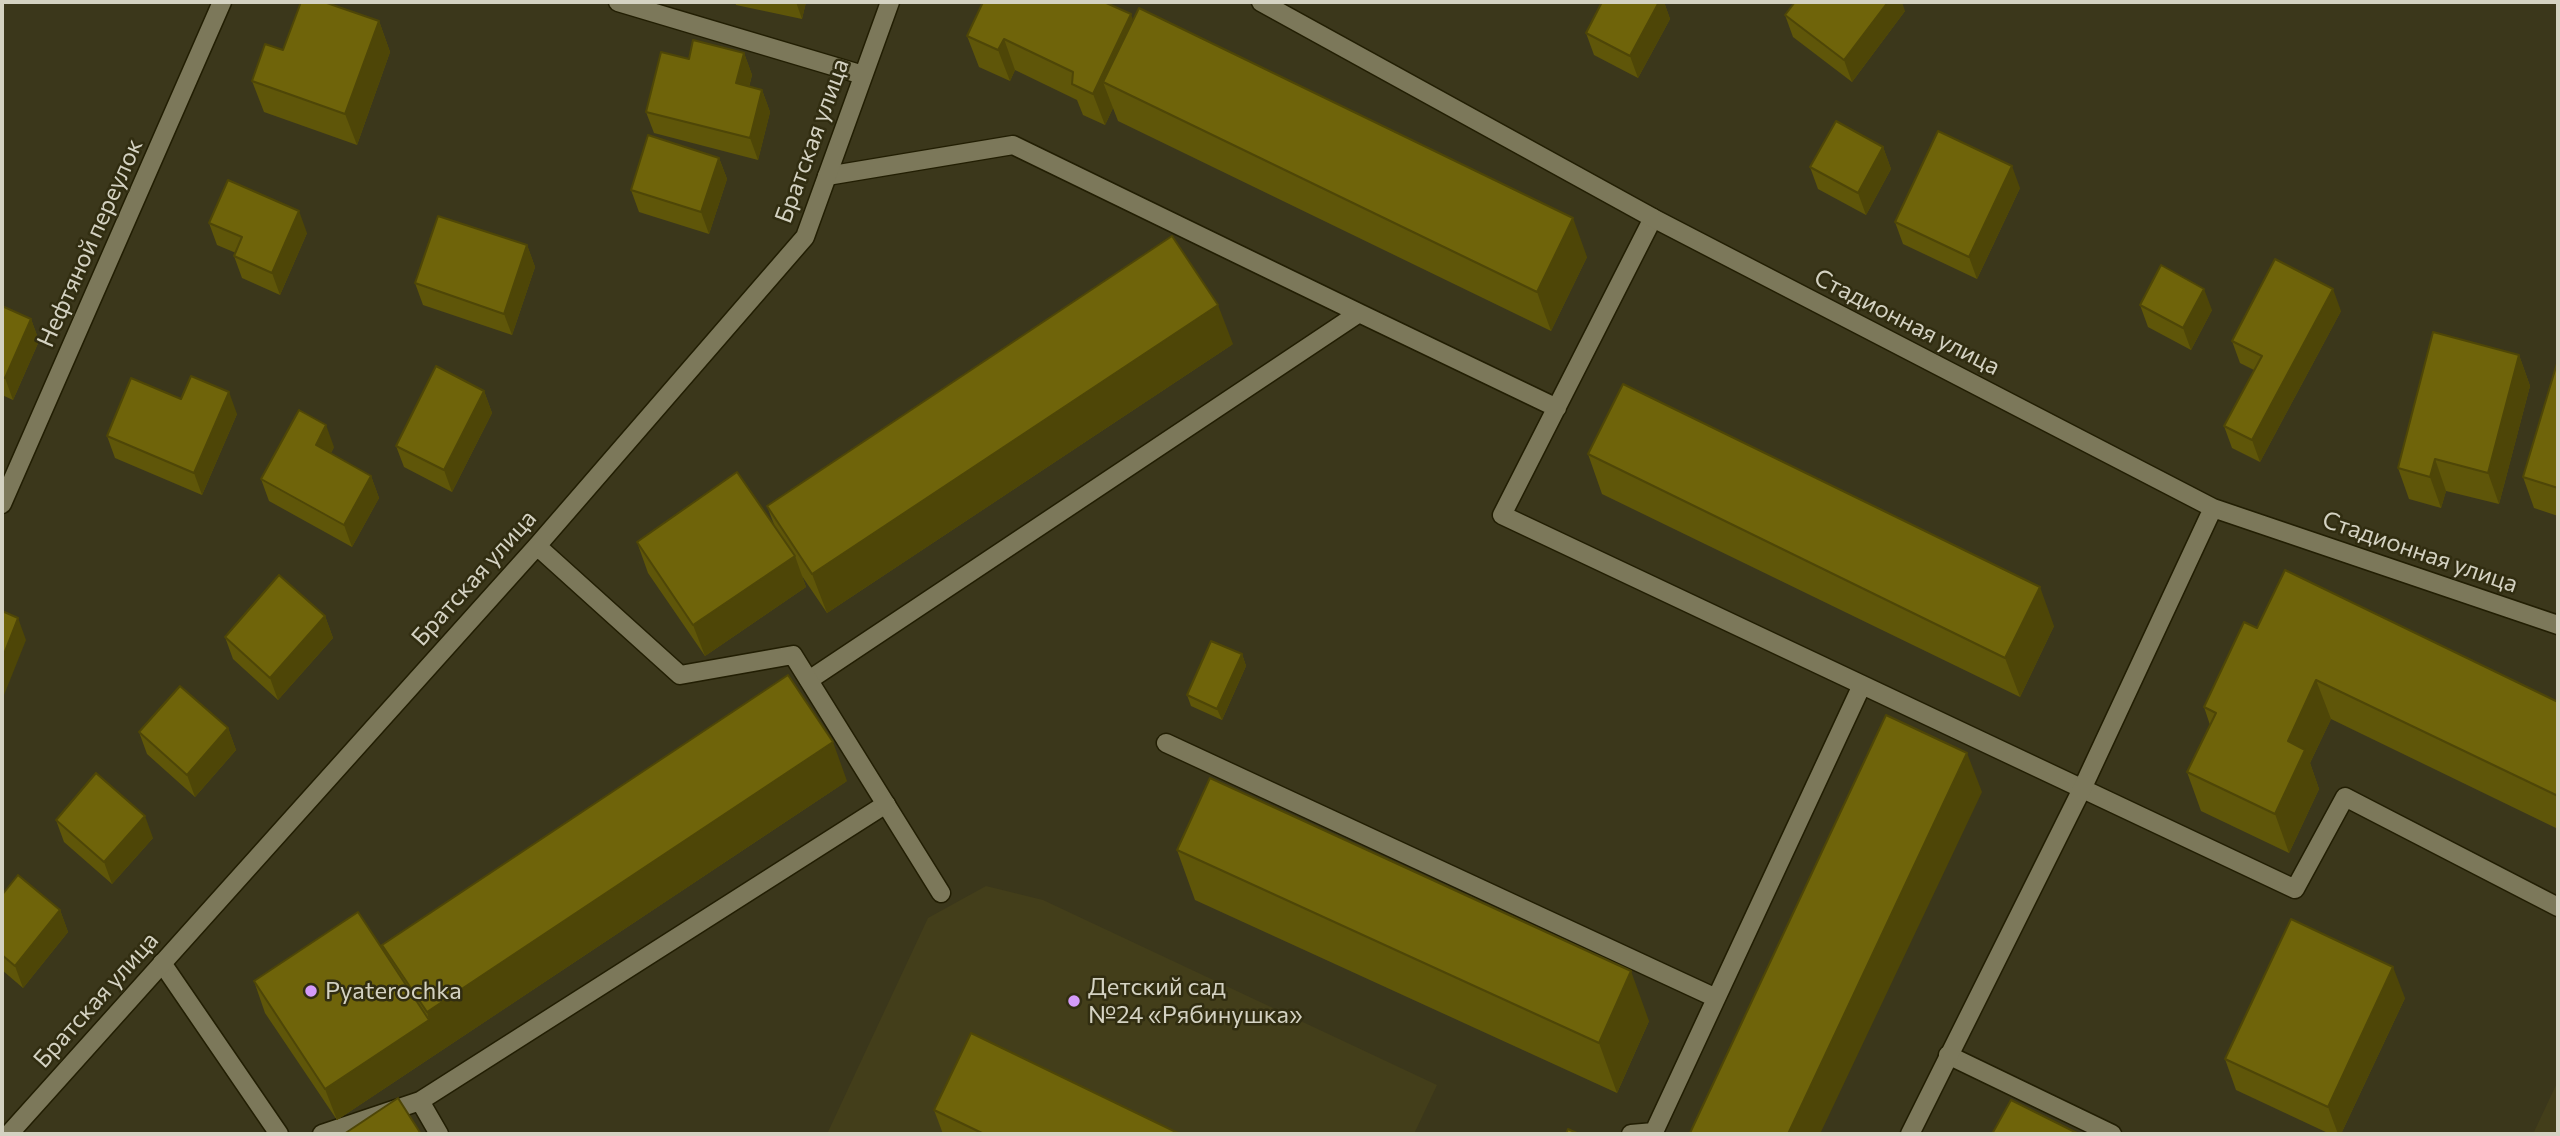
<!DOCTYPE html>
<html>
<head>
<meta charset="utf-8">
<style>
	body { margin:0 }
	#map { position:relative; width:2560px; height:1136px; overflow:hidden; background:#3b371b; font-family:Commissioner,sans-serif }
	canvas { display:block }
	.frame { position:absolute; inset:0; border:4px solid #d4d2c2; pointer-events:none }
</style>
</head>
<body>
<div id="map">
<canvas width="2560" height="1136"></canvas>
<div class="frame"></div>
</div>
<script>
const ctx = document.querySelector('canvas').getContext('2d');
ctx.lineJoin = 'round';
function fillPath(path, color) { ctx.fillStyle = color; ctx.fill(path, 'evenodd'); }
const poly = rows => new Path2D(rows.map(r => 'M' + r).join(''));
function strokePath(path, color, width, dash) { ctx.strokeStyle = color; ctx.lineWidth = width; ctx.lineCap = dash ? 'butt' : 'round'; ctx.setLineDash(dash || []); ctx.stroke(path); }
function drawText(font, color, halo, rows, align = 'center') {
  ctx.font = font + ' Commissioner,sans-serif'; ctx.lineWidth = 5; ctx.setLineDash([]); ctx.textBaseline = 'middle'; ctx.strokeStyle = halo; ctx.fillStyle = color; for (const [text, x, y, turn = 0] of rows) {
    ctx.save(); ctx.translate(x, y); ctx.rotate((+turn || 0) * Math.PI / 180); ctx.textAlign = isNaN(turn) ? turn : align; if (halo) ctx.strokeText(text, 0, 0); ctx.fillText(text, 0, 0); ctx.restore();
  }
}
fillPath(poly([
	[986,886,1043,900,1437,1085,1414,1134,827,1134,928,918],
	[2558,1081,2558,1134,2533,1134]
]), '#433e1a');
const lane = poly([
	[827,176,1013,145,1359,313],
	[1653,218,1502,515,2295,889,2345,797,2558,907],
	[809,680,1359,313,1557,408],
	[1166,743,1716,998],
	[162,963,279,1134],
	[1948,1055,2112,1134],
	[322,1134,420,1101],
	[439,1134,420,1101,886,804],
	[1631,1134,1654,1132,1862,685]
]);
const street = poly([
	[618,2,863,75],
	[1261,2,1653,218,2213,508,2558,625],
	[2,504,222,2],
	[537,546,680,675,793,655,941,893],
	[9,1134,537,546,805,237,890,2],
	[1910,1134,2082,789,2213,508]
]);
strokePath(lane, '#221e03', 21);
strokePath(street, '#221e03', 21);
strokePath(lane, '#7c785a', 18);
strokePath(street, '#7c785a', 18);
fillPath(poly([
	[735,2,806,2,802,19,736,5],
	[1602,2,1664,2,1670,19,1638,78,1594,55,1586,33],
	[1905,11,1852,82,1793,37,1785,15],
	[379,21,390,52,357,145,264,112,252,81,283,50],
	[1133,21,1587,257,1551,331,1118,121,1113,108,1105,125,1083,115,1077,100,1015,70,1010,81,979,67,967,36],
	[744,53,752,75,749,87,762,90,770,112,758,160,654,133,646,112,689,59],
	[1883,147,1891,169,1866,215,1818,189,1810,167],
	[719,158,727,179,709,234,639,212,631,190],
	[2020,188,1977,279,1903,244,1895,222],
	[209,223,307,233,280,295,242,278,234,256,236,253,217,245],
	[527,245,535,267,512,335,423,305,415,283],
	[2140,305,2212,310,2191,350,2148,327],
	[2,306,31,319,39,341,13,400,2,395],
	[2341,311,2260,462,2232,448,2224,426,2254,370,2240,363,2232,341],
	[1233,344,827,613,802,576,806,587,705,656,648,573,637,542,775,527,767,506],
	[2519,355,2530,386,2499,504,2446,491,2441,508,2409,499,2398,468],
	[2558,360,2558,516,2534,508,2523,477],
	[484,391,492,413,452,492,404,467,396,446],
	[181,399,237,414,202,495,115,458,107,436],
	[334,447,331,453,371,476,379,498,352,547,269,501,261,479],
	[1588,454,2054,626,2020,697,1602,494],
	[325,616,333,638,278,700,233,659,225,637],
	[2257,628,2558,702,2558,829,2331,719,2310,763,2319,789,2289,853,2201,811,2187,772,2210,725,2204,707],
	[1242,654,1246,666,1222,720,1191,706,1187,695],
	[228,728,236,750,195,797,147,754,139,732],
	[847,781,337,1120,265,1013,254,981,385,953,382,945],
	[56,820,153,838,112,884,64,842],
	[1177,850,1649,1021,1617,1093,1195,900],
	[2,895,60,910,68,932,23,988,2,970],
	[2405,998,2341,1134,2330,1134,2236,1090,2225,1059],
	[934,1110,1180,1134,943,1134]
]), '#5f5609');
fillPath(poly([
	[796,2,806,2,802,19],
	[1659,2,1664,2,1670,19,1638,78,1630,56],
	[1888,2,1902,2,1905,11,1852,82,1844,60],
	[1131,14,1142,46,1103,82,1113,108,1105,125,1093,94],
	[379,21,390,52,357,145,345,114],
	[1004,39,1015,70,1010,81,998,50],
	[744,53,752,75,744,105,736,83],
	[762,90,770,112,758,160,750,138],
	[1883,147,1891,169,1866,215,1858,193],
	[719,158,727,179,709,234,701,212],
	[2012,166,2020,188,1977,279,1969,257],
	[299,211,307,233,280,295,272,273],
	[1573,218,1587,257,1551,331,1537,292],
	[527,245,535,267,512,335,504,314],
	[2204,289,2212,310,2191,350,2183,328],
	[2333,289,2341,311,2260,462,2252,440],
	[1218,305,1233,344,827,613,812,574],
	[31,319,39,341,13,400,5,378],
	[2519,355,2530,386,2499,504,2488,473],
	[484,391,492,413,452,492,444,470],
	[229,392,237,414,202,495,194,473],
	[326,425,334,447,324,467,316,445],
	[2435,459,2446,491,2441,508,2430,477],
	[371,476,379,498,352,547,344,525],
	[795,556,806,587,705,656,693,625],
	[2040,587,2054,626,2020,697,2005,658],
	[325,616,333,638,278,700,270,678],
	[18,618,26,640,2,700,2,659],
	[1242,654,1246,666,1222,720,1217,709],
	[2316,680,2331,719,2310,763,2319,789,2289,853,2275,814,2288,741],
	[228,728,236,750,195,797,187,775],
	[833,742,847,781,337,1120,325,1089,429,1020,427,1012],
	[1967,753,1982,792,1820,1134,1788,1134],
	[145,816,153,838,112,884,104,862],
	[60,910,68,932,23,988,15,966],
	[2393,967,2405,998,2341,1134,2338,1134,2328,1107],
	[1631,971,1649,1021,1617,1093,1599,1043]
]), '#4e4607');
const building = poly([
	[301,2,324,2,379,21,345,114,252,81,265,44,283,50,301,2],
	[983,2,1104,2,1131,14,1093,94,1072,84,1073,72,1004,39,998,50,967,36,983,2],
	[1602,2,1659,2,1630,56,1586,33,1602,2],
	[1795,2,1888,2,1844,60,1785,15,1795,2],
	[1139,8,1573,218,1537,292,1103,82,1139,8],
	[693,40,744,53,736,83,762,90,750,138,646,112,661,52,689,59,693,40],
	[1836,121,1883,147,1858,193,1810,167,1836,121],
	[1938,131,2012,166,1969,257,1895,222,1938,131],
	[648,135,719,158,701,212,631,190,648,135],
	[228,180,299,211,272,273,234,256,242,237,209,223,228,180],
	[438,216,527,245,504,314,415,283,438,216],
	[1172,236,1218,305,812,574,767,506,1172,236],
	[2275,259,2333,289,2252,440,2224,426,2262,356,2232,341,2275,259],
	[2161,265,2204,289,2183,328,2140,305,2161,265],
	[2,306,31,319,5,378,2,377,2,306],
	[2433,332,2519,355,2488,473,2435,459,2430,477,2398,468,2433,332],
	[2558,360,2558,488,2523,477,2558,360],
	[436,366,484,391,444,470,396,446,436,366],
	[191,376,229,392,194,473,107,436,131,378,181,399,191,376],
	[1623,384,2040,587,2005,658,1588,454,1623,384],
	[299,410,326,425,316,445,371,476,344,525,261,479,299,410],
	[737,472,795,556,693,625,637,542,737,472],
	[2285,570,2558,702,2558,796,2316,680,2288,741,2305,750,2275,814,2187,772,2216,713,2204,707,2244,622,2257,628,2285,570],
	[279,575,325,616,270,678,225,637,279,575],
	[2,611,18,618,2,659,2,611],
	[1211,641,1242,654,1217,709,1187,695,1211,641],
	[788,675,833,742,427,1012,382,945,788,675],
	[180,686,228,728,187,775,139,732,180,686],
	[1886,715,1967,753,1788,1134,1692,1134,1690,1133,1886,715],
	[96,773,145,816,104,862,56,820,96,773],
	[1210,778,1631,971,1599,1043,1177,850,1210,778],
	[18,875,60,910,15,966,2,955,2,895,18,875],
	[358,912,429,1020,325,1089,254,981,358,912],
	[2291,919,2393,967,2328,1107,2225,1059,2291,919],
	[971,1033,1180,1134,984,1134,934,1110,971,1033],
	[398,1098,421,1134,344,1134,398,1098],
	[2011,1100,2079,1134,1992,1134,2011,1100],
	[1568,1129,1579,1134,1566,1134,1568,1129]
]);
fillPath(building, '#6f640a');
strokePath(building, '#4e4607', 2);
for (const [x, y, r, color] of [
	[311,991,7,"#d59bfa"],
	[1074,1001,7,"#d59bfa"]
]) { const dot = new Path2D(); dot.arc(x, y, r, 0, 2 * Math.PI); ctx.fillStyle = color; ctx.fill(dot); strokePath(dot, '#312d11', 2.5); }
drawText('24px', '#d4d2c2', '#312d11', [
	["Братская улица",812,141,-70],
	["Нефтяной переулок",90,243,-66],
	["Стадионная улица",1907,322,27],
	["Стадионная улица",2420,552,19],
	["Братская улица",474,578,-48],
	["Братская улица",96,1000,-48]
]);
drawText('24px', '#d4d2c2', '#312d11', [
	["Детский сад",1088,987],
	["№24 «Рябинушка»",1088,1015],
	["Pyaterochka",325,991]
], 'left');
</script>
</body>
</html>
